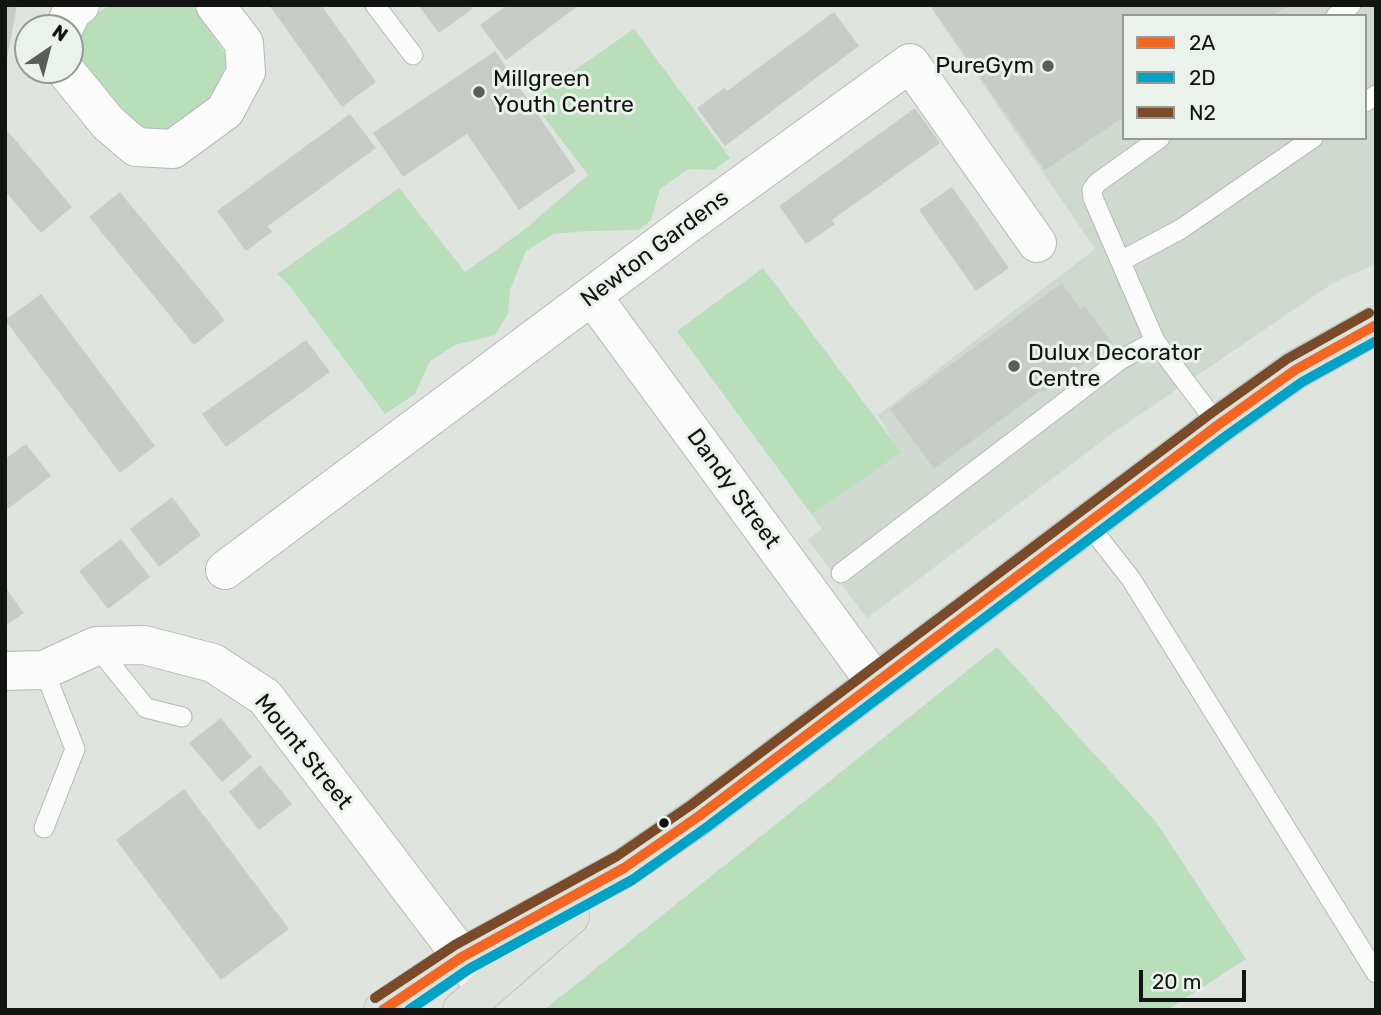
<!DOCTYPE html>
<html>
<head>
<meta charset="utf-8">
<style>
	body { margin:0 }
	#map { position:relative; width:1381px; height:1015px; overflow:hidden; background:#dfe4df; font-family:Rubik,sans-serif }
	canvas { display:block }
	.frame { position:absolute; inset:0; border:7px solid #121412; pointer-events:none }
	.legend { position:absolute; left:1122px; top:14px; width:245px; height:126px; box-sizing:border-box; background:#ebf2eb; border:2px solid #949994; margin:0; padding:9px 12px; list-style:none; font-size:21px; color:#121412 }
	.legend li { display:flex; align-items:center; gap:14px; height:35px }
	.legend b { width:35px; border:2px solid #949994 }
	.north { position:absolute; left:14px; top:14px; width:70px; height:70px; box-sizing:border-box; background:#ebf2eb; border:2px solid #949994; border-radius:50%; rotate:35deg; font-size:19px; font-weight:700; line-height:28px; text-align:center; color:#121412 }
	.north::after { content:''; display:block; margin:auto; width:24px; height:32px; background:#5a5d5a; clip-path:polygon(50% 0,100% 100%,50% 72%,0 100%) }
	.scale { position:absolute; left:1139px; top:970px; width:107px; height:32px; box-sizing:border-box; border:4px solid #121412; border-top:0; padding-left:9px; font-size:21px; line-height:24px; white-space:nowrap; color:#121412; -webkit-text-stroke:5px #ebf2eb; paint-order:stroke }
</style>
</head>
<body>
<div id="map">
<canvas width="1381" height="1015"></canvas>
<div class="frame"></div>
<ul class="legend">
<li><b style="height:9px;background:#f26522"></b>2A</li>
<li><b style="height:9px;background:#01a2c5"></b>2D</li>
<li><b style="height:9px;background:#7a4b2a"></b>N2</li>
</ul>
<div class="north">N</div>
<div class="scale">20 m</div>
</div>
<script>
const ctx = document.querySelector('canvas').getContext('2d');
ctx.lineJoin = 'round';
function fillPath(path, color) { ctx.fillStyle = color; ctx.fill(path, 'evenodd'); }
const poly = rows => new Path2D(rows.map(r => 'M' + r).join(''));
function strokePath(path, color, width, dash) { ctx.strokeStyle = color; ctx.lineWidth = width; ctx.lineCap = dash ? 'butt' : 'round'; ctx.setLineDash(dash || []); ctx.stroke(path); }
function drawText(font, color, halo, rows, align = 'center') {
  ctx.font = font + ' Rubik,sans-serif'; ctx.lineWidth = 6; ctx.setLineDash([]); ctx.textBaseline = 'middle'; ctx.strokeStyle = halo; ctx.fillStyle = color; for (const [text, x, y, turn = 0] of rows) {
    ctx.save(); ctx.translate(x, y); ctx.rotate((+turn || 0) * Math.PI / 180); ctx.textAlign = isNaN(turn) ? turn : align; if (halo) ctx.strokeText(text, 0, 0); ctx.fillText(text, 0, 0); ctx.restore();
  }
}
fillPath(poly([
	[929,5,1376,5,1376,264,1333,283,1117,430,867,618,808,540,822,529,812,515,900,452,878,415,1095,249],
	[1124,16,1365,16,1365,138,1124,138]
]), '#cfd9cf');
fillPath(poly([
	[109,5,192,5,230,61,229,86,169,129,158,131,144,129,80,69,74,58,79,34,87,21],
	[634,29,730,158,714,170,688,169,660,189,651,220,639,230,587,231,553,234,526,251,510,290,508,314,495,335,455,345,430,361,415,394,385,414,289,285,277,274,399,188,465,272,524,230,588,175,531,100],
	[763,268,901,452,812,515,677,331],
	[997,647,1156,822,1246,959,1167,1010,544,1010]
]), '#b9deba');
fillPath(poly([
	[5,5,17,6,7,58,5,58],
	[269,5,321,5,376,82,342,107],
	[418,5,470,5,472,9,439,33],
	[507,5,579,5,506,60,480,25],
	[930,5,1289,5,1273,16,1124,16,1124,117,1045,170],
	[834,12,859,46,725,146,697,108,724,88,727,91],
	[495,51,576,171,519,210,467,134,403,177,373,133],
	[915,108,940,143,832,220,835,224,806,244,779,206],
	[350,114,376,148,268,226,272,232,246,251,217,211],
	[5,128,72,207,41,233,5,191],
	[952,187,1009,268,976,291,919,210],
	[120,192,225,320,194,345,89,217],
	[1062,283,1081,309,1085,306,1112,343,1043,393,1041,390,934,469,890,409],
	[41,294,155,446,120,473,5,320],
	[306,340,330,372,226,447,202,414],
	[26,444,51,476,5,511,5,459],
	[172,497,201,535,159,567,130,529],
	[121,539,150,577,108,609,79,571],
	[5,587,24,613,5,626],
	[221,718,252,757,222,782,189,743],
	[260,765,292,804,259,830,229,792],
	[184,789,289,929,221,980,116,840]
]), '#c8ccc8');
const service = poly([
	[375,5,413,55],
	[1336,16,1351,5],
	[1365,102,1376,95],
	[1160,138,1097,183,1092,190,1093,198,1155,341,1218,425],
	[1121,261,1181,229,1313,138],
	[1088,524,1131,579,1376,973],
	[841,573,1120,360,1155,341],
	[96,646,146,708,182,717],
	[44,828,75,749,44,670]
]);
const minor = poly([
	[64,28,72,11,80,5],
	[65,70,108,123,136,147,173,149,225,111,246,72,244,43,215,5],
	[592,296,875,682],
	[225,570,689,223,910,63,1037,243],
	[5,671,44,670,96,646,144,645,213,663,265,697,481,982]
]);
const primary = poly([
	[383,1010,462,957,624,868,699,816,1218,425,1295,370,1376,325],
	[462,1010,570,916]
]);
strokePath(service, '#b5b9b5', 21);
strokePath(minor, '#b5b9b5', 40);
strokePath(primary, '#c0c2c0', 40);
strokePath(service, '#fafbfa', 19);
strokePath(minor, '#fafbfa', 38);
strokePath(primary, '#dde2dd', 38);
strokePath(poly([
	[383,1010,462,957,624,868,699,816,1218,425,1295,370,1376,325]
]), '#f26522', 10);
strokePath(poly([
	[409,1010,469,969,632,880,707,827,1226,436,1302,382,1376,341]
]), '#01a2c5', 10);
strokePath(poly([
	[375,998,455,945,617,856,691,805,1210,414,1287,359,1369,313]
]), '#7a4b2a', 10);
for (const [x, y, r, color] of [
	[1048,66,7,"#5a5d5a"],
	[479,92,7,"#5a5d5a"],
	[1014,366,7,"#5a5d5a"],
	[664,823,6,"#121412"]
]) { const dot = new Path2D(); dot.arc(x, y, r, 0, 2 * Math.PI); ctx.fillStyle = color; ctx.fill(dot); strokePath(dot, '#ebf2eb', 2.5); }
drawText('23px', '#121412', '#ebf2eb', [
	["PureGym",1034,66,"right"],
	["Millgreen",493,79],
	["Youth Centre",493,105],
	["Dulux Decorator",1028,353],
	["Centre",1028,379]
], 'left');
drawText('23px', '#121412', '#ebf2eb', [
	["Newton Gardens",655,249,-37],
	["Dandy Street",733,489,54],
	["Mount Street",303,752,51]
]);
</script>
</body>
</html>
